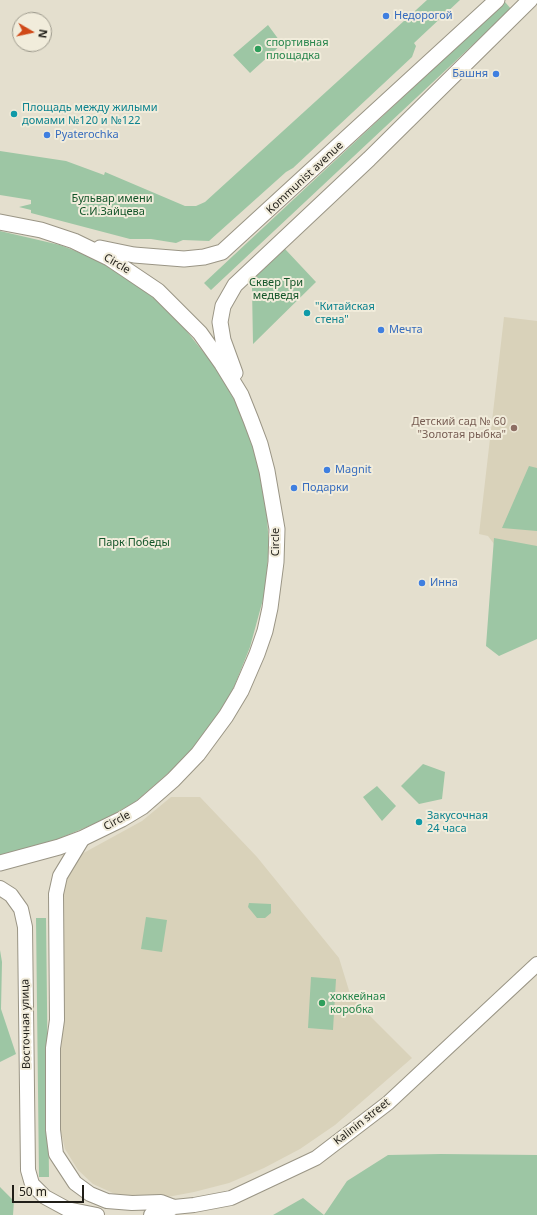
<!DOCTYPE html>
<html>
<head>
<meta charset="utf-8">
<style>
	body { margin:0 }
	#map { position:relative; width:537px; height:1215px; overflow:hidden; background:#e4dfce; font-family:"Noto Sans",sans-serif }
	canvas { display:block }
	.north { position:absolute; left:12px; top:12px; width:40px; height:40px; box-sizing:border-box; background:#f1ecdb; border:1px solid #9d9a8d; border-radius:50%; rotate:99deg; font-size:11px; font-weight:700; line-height:16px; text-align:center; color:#201e18 }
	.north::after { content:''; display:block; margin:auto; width:14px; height:18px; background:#d04918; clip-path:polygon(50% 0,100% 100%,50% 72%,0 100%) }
	.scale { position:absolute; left:12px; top:1185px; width:72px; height:18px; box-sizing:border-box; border:2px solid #201e18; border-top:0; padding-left:5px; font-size:12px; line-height:14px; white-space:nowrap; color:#201e18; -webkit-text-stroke:3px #f1ecdb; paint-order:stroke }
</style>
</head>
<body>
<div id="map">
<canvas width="537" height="1215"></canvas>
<div class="north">N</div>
<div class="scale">50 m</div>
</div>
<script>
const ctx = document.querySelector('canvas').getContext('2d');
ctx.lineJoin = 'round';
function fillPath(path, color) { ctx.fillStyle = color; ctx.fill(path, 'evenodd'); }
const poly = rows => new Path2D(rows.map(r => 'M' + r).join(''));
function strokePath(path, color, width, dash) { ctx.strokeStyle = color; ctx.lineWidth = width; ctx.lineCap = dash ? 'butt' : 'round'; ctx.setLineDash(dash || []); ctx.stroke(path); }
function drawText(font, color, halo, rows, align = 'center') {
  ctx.font = font + ' "Noto Sans",sans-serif'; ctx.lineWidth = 4; ctx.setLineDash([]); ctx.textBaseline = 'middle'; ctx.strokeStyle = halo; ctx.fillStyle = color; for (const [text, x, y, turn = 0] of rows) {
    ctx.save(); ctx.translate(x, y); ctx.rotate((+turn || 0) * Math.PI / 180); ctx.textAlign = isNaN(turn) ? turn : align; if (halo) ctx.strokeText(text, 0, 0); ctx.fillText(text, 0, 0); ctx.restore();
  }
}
fillPath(poly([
	[504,317,537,321,537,549,494,544,488,536,479,534],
	[171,797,200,797,257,857,339,958,351,997,412,1058,335,1125,300,1149,264,1168,229,1183,194,1192,162,1198,134,1197,115,1194,93,1184,78,1170,65,1149,60,1128,63,895,65,881,78,856,142,821]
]), '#d9d2ba');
fillPath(poly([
	[427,0,460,0,414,43,416,46,412,57,293,168,286,172,209,241,183,240,176,243,151,239,130,239,31,213,31,210,19,207,31,204,31,200,0,195,0,151,66,161,104,175,105,172,185,206,196,206,205,202],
	[505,2,511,9,211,290,204,283],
	[268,25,282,44,250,73,233,55],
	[0,231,60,245,86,255,109,267,147,292,177,319,216,368,239,408,252,443,262,482,266,503,269,546,265,592,250,647,234,687,223,707,192,750,174,768,135,802,101,821,46,844,0,855],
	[285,249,316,282,253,344,252,288,248,284],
	[529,466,537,468,537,531,502,528],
	[494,538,537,546,537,639,499,656,486,646],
	[423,764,445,772,442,799,419,804,401,786],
	[377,786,396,806,382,821,363,797],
	[249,903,271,904,271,913,265,918,257,918,248,907],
	[146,917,167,920,162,952,141,949],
	[36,918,46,918,49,1177,39,1177],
	[0,950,2,962,1,1009,16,1054,0,1062],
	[311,977,336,979,333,1030,308,1028],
	[441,1154,537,1155,537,1215,324,1215,347,1181,388,1155],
	[0,1187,14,1201,13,1215,0,1215],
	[303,1198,324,1215,273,1215]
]), '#9dc6a4');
const secondary = poly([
	[83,838,60,876,56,894,57,1020,53,1048,53,1130,56,1154,75,1183,90,1194,107,1201,132,1203,161,1202,174,1207],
	[0,888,11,895,21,909,25,927,28,1170,32,1184,45,1197,67,1209,97,1215],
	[151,1215,161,1215,174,1207,194,1205,231,1198,316,1158,388,1103,537,964]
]);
const primary = poly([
	[0,222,41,230,74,241,109,258,158,291,200,333,222,364,241,395,251,420,260,444,267,471,277,529,276,562,270,608,265,631,257,654,241,691,226,716,198,754,173,780,142,807,122,819,83,838,59,847,0,863],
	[100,248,134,255,184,259,204,257,222,252,497,0],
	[235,373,223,340,220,322,223,306,235,285,369,159,530,0]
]);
strokePath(secondary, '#9a9585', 16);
strokePath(primary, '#9a9585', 17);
strokePath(secondary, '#fff', 14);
strokePath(primary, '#fff', 15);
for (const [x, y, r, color] of [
	[386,16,4,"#3f7fe0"],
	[258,49,4,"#2e9e5b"],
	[496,74,4,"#3f7fe0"],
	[14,114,4,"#0f9aa8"],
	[47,135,4,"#3f7fe0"],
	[307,313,4,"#0f9aa8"],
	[381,330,4,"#3f7fe0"],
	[514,428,4,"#8d6e63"],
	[327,470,4,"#3f7fe0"],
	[294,488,4,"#3f7fe0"],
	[422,583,4,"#3f7fe0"],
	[419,822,4,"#0f9aa8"],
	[322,1003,4,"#2e9e5b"]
]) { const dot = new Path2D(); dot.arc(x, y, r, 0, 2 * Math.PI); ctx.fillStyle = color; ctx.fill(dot); strokePath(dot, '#f1ecdb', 1.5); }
drawText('11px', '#366cbe', '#f1ecdb', [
	["Недорогой",394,16],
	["Башня",488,74,"right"],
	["Pyaterochka",55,135],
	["Мечта",389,330],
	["Magnit",335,470],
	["Подарки",302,488],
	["Инна",430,583]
], 'left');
drawText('11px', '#27864d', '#f1ecdb', [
	["спортивная",266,43],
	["площадка",266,56],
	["хоккейная",330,997],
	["коробка",330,1010]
], 'left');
drawText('11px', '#0d838f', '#f1ecdb', [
	["Площадь между жилыми",22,108],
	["домами №120 и №122",22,121],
	["\"Китайская",315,307],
	["стена\"",315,320],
	["Закусочная",427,816],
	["24 часа",427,829]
], 'left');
drawText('11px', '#201e18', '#f1ecdb', [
	["Kommunist avenue",305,178,-43],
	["Circle",117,264,30],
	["Circle",276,542,-90],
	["Circle",117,821,-28],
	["Восточная улица",26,1024,-91],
	["Kalinin street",362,1122,-38]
]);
drawText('11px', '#135529', '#f1ecdb', [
	["Бульвар имени",112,199],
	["С.И.Зайцева",112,212],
	["Сквер Три",276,283],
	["медведя",276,296],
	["Парк Победы",134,543]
]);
drawText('11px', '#785e54', '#f1ecdb', [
	["Детский сад № 60",506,422],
	["\"Золотая рыбка\"",506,435]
], 'right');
</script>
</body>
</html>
